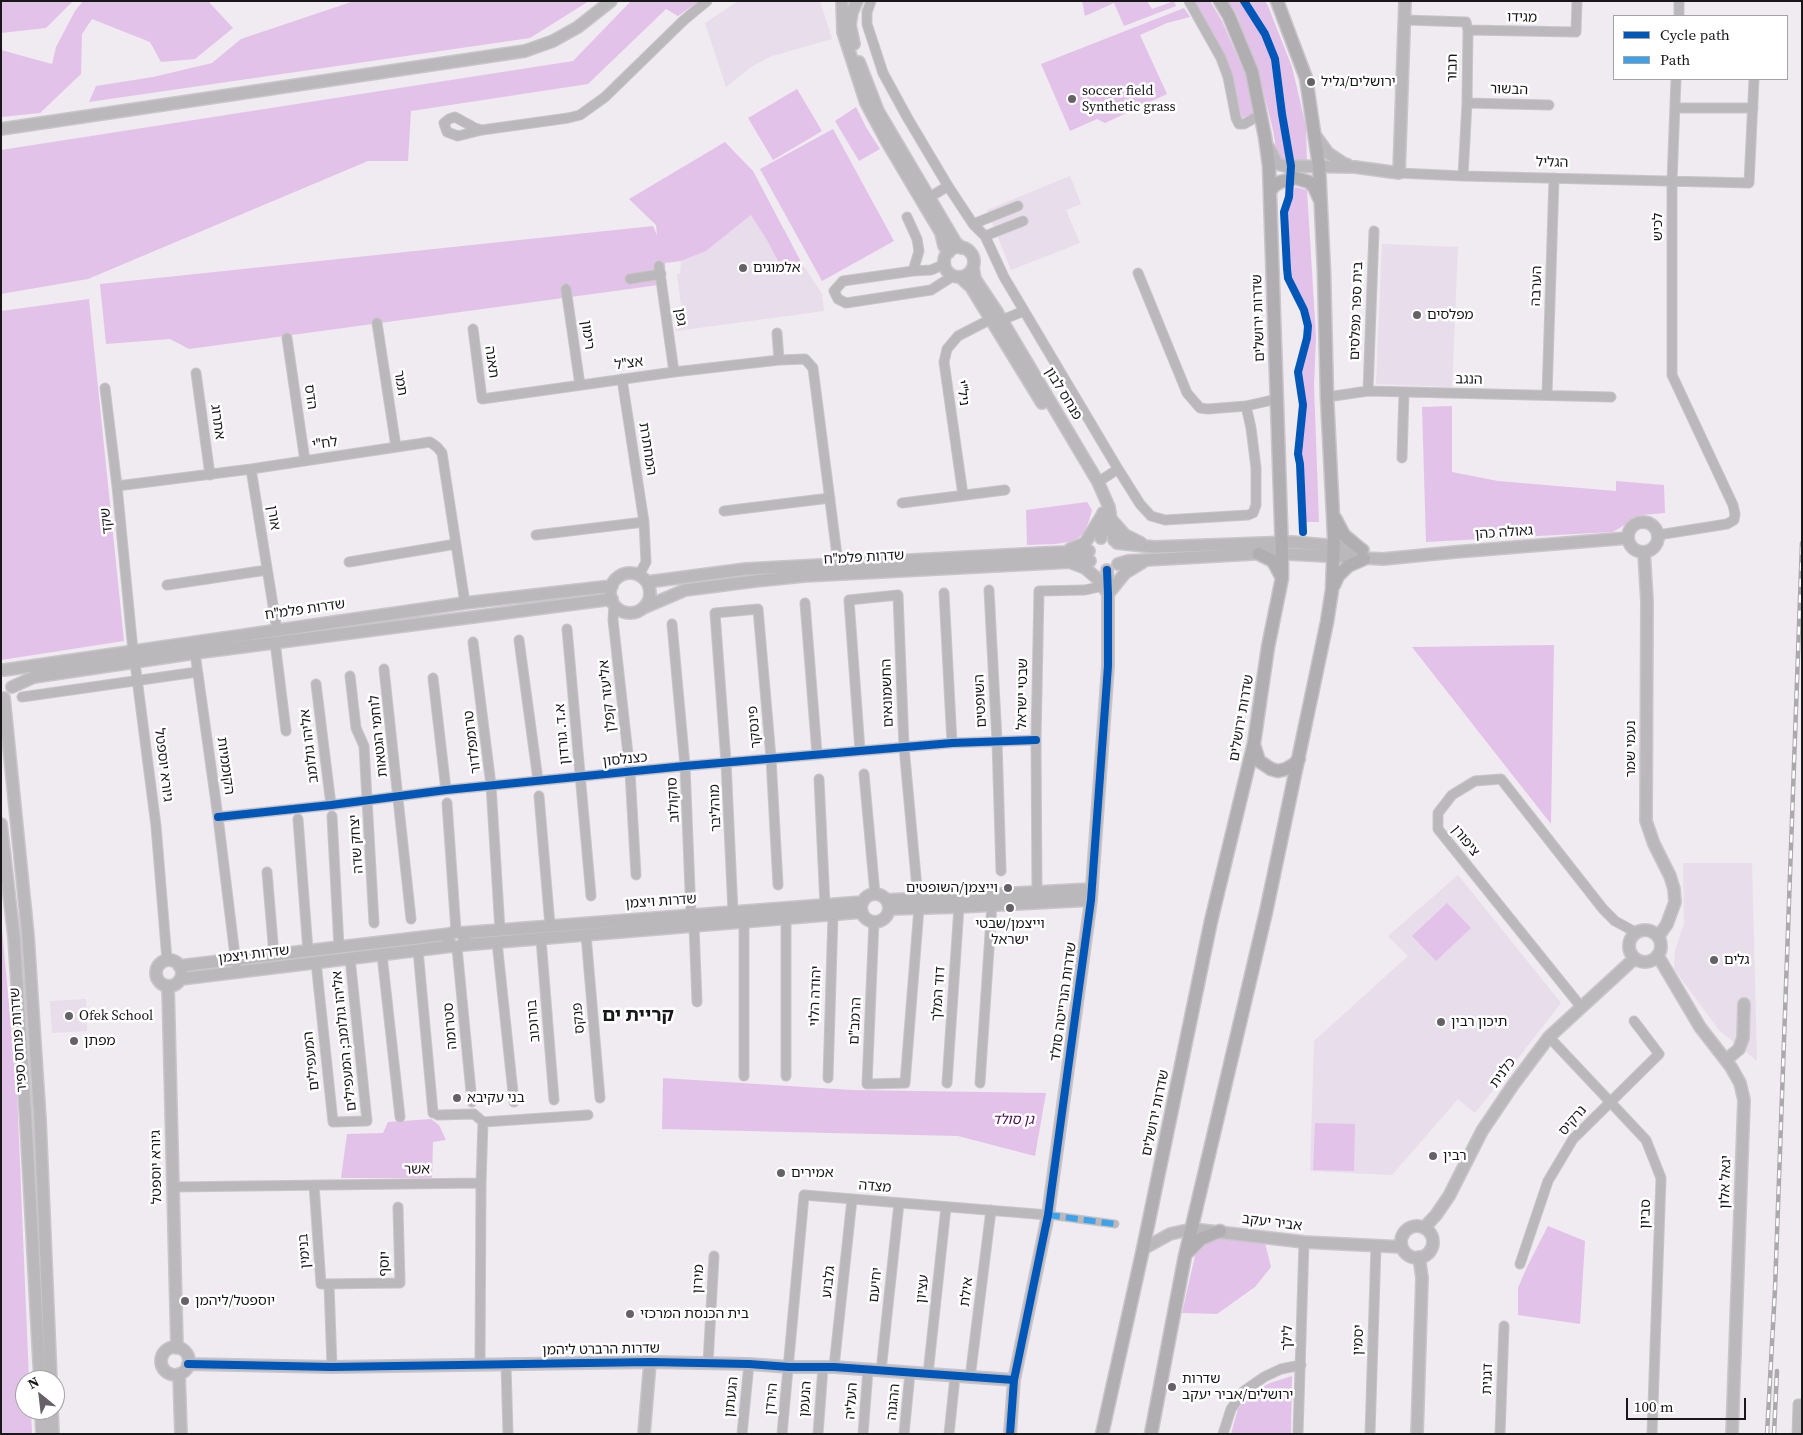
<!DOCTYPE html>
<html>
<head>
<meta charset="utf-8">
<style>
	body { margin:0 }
	#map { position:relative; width:1803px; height:1435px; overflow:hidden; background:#f0eaf1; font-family:"Source Serif 4",serif }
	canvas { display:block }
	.frame { position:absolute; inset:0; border:2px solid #1a171b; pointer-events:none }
	.legend { position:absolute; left:1613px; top:15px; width:175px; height:65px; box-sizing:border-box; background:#fff; border:1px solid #a3a2a4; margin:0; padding:6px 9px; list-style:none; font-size:15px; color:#1a171b }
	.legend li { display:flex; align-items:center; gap:10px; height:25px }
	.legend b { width:25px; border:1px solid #a3a2a4 }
	.north { position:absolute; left:15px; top:1370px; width:50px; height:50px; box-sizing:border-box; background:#fff; border:1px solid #a3a2a4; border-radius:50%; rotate:331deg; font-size:14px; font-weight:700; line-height:20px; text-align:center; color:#1a171b }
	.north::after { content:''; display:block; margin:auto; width:18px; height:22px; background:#656166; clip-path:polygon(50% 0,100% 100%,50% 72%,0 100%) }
	.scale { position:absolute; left:1626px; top:1398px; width:120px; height:22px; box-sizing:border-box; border:2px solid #1a171b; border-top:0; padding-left:6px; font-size:15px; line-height:18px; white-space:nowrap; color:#1a171b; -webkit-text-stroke:4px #fff; paint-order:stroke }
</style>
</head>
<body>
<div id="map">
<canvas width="1803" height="1435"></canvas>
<div class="frame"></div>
<ul class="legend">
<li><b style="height:6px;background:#0057b8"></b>Cycle path</li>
<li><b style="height:6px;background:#3da2ea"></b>Path</li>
</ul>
<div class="north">N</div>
<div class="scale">100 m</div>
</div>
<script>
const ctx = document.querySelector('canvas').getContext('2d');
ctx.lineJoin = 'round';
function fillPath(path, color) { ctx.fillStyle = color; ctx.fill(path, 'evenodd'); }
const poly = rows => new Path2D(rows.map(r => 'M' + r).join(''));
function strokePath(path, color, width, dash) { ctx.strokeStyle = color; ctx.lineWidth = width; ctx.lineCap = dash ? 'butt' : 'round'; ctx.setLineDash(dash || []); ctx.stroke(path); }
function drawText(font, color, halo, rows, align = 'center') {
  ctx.font = font + ' "Source Serif 4","Noto Sans Hebrew",serif'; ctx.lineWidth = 5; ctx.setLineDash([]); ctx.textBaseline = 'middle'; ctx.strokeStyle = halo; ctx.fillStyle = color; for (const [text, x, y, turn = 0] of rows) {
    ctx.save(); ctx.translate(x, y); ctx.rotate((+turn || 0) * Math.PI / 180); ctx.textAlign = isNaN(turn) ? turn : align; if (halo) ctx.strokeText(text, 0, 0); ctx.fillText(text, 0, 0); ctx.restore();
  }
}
fillPath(poly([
	[738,1,820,1,832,39,772,56,751,67,726,87,705,23],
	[1070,176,1081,204,1066,210,1080,243,1011,270,987,210],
	[751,215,784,229,801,262,822,294,824,311,676,331,673,314,682,312,677,274,680,274,681,261,706,251],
	[1382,244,1458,247,1452,387,1376,384],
	[1683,863,1752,863,1757,1061,1719,1030,1674,969,1675,950,1684,924],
	[1458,875,1561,1003,1475,1113,1458,1099,1392,1175,1310,1171,1314,1041,1408,956,1388,936],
	[86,999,87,1031,52,1033,50,1001]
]), '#e8ddea');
fillPath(poly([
	[1,1,73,1,46,28,1,33],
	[83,1,208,1,233,28,195,59,161,62,150,42,92,19,82,34,81,74,40,113,1,117,1,50,52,64,56,47,75,11],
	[354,1,589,1,530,38,89,102,96,86,153,77,212,63,241,39],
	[631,1,699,1,678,16,666,9,588,84,411,111,408,161,368,161,88,279,1,294,1,150,573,61],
	[1082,1,1147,1,1152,9,1174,1,1176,6,1124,26,1114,3,1085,16],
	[1192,1,1210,1,1222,21,1246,76,1255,113,1242,118,1232,81],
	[1228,1,1243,1,1264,33,1275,61,1277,72,1276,59,1265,32,1245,1,1265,1,1268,6,1292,67,1306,126,1307,163,1292,164,1281,104,1290,164,1278,161,1273,130,1260,78,1237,15],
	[1184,8,1190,17,1167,23,1140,35,1167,94,1105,123,1097,119,1070,131,1041,64],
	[797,89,822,131,773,160,748,118],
	[856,107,867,129,880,149,859,161,835,121],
	[833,129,894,241,822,281,760,169],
	[725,142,753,171,801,262,784,272,767,240,751,215,706,251,681,261,665,263,666,284,189,349,170,339,106,344,100,284,653,226,657,235,656,225,629,199],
	[1295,187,1307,190,1316,337,1314,385,1319,522,1305,522,1301,454,1306,405,1301,373,1310,328,1307,310,1292,276,1287,213],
	[89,299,124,641,1,660,1,311],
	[1452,406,1452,472,1498,481,1616,491,1616,481,1664,485,1665,513,1641,515,1613,532,1426,542,1422,407],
	[1087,502,1092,510,1089,521,1084,533,1078,538,1069,542,1055,544,1027,545,1026,510],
	[1554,645,1551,824,1412,647],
	[1447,903,1471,928,1436,961,1412,936],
	[1,918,17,1092,29,1380,25,1380,25,1410,31,1410,32,1434,1,1434],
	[663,1078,852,1090,1046,1093,1035,1156,958,1136,662,1129],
	[431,1119,439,1125,446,1140,433,1142,432,1178,341,1178,347,1134,383,1133,388,1122],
	[1315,1123,1355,1124,1354,1171,1313,1170],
	[1548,1226,1585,1241,1580,1324,1518,1315,1518,1288,1527,1267],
	[1212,1238,1265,1243,1271,1267,1255,1287,1217,1314,1182,1313,1197,1247],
	[1292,1376,1291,1434,1231,1434,1238,1409,1249,1394,1270,1383]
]), '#e3c2e9');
const pedestrian = poly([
	[1048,1215,1115,1224]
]);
const minor = poly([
	[871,1,867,12,867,24,883,73,907,117,948,186,973,224,985,236,1004,277,1118,469,1140,504,1151,516,1165,520,1248,515,1253,513,1256,505,1256,468,1251,428,1246,406],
	[1189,1,1221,58,1228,77,1236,118,1239,124,1244,124,1260,115],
	[1679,16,1679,1],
	[1405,20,1466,22,1468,30,1467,103,1463,176],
	[1468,30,1576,32,1577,1],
	[1467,103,1549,105],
	[1675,108,1753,108],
	[482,130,475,128,455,117,449,119,444,123,447,132,458,136,482,130,568,118,580,115,605,97,684,20,707,1],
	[1399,173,1463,176,1749,183,1754,79],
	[930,197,948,186],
	[907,217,917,239,919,251,913,271],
	[973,224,1018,206],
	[985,236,1023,221],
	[945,264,931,270,913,271,843,281,834,291,838,299,846,303,931,290,953,276],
	[659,266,674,372],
	[1138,273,1187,393,1200,408,1208,409,1246,406,1277,399],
	[630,279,661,274],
	[566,289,580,385],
	[1002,320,1024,311],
	[377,323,396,447],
	[473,329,482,399,674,372,779,360,805,359,813,368,838,563],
	[777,333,779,360],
	[287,338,305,461],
	[196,373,210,475],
	[622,379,644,522,646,562,639,575],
	[105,388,117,486,133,651],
	[1368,391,1374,231],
	[1547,395,1554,178],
	[1327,397,1368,391,1611,397],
	[1402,458,1404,392],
	[251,469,277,630],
	[1098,482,1118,469],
	[117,486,251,469,430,442,437,447,442,453,465,603],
	[963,495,944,362,947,349,958,336,991,319],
	[902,503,1005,490],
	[724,511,830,498],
	[536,535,644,522],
	[1658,535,1727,524,1734,520,1735,514,1733,505,1672,375,1672,181,1676,79],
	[349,562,456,544],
	[167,585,267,570],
	[989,590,997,741,1001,871],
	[944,593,952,743],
	[805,603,817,754],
	[614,604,613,620,630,772,636,875],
	[672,624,685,766,691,915],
	[567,629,591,896],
	[519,640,538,780],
	[275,642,286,731],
	[473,642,491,785,500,930],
	[195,653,218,817,236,964],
	[135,663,156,826,167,960],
	[384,669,411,919],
	[350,676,356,728,364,746,374,923],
	[433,678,446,790],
	[316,684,331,805],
	[22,697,197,672],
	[860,751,849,600,898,595,904,747,918,899],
	[864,774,875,894],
	[819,779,825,905],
	[539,796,550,926],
	[447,803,456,931],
	[332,816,339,947],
	[218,817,331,805,446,790,685,766,952,743,1036,740],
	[298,819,308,951],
	[267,872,274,955],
	[1037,892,1036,740,1039,591,1085,590,1103,586],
	[733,912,726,762,715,613,758,609,771,758,778,885],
	[874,921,867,1084,905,1083,919,908],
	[694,926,697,1002],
	[586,935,600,1098],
	[541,939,554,1100],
	[497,942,514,1102],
	[457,948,472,1102],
	[418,950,433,1113],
	[382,955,400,1117],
	[316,962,333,1122,367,1121,350,958],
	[1582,1008,1438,829,1438,813,1452,795,1475,781,1501,779,1603,909,1615,921,1637,933],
	[1549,1037,1646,1140,1661,1178,1652,1434],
	[744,1076,744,922],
	[786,1076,786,919],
	[828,1078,833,915],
	[947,1083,959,907],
	[980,1083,992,904],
	[438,1115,474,1114,483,1122],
	[481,1183,483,1122,588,1115],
	[314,1185,321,1284,400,1283,398,1207],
	[172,1187,481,1183,480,1364],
	[1520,1264,1548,1181,1573,1139,1659,1054,1634,1021],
	[329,1284,332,1367],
	[708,1363,714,1256],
	[506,1364,508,1434],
	[834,1367,852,1199],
	[881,1371,899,1203],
	[928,1374,946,1207],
	[970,1378,991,1210],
	[742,1434,749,1364],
	[782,1434,804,1195,1048,1215],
	[818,1434,823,1367],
	[863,1434,868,1370],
	[904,1434,910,1373],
	[949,1434,955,1377],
	[1223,1434,1231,1409,1244,1391,1264,1377,1281,1369,1301,1365],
	[1298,1434,1304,1242],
	[1370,1434,1376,1246],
	[1500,1434,1504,1326],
	[1797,1434,1798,1404,1802,1404]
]);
const tertiary = poly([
	[842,1,843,32,866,103,887,142,941,233,944,246,949,252],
	[854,44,850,25,852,12,857,1],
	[859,62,878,111,956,243,962,248],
	[1,129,525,51,553,41,578,27,611,1],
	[1315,135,1328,153,1343,163,1348,165],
	[1269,148,1277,164,1285,166,1355,167,1399,173,1405,1],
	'944 262a15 15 0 1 1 30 0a15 15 0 1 1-30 0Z',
	[973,268,975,279,997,312,1098,482,1109,507,1114,540],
	[960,277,971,287,1042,403],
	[1111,519,1125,535,1141,543],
	'1628 537a15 15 0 1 1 30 0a15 15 0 1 1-30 0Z',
	[1101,538,1104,526,1103,513],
	[1117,543,1154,547,1292,542,1348,547,1363,550],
	[1070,549,1085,543,1103,514],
	[1644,552,1647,602,1646,821,1654,844,1670,876,1674,889,1675,902,1667,924,1658,937],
	[1072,563,1085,568,1099,580,1108,594,1125,573,1143,562],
	[1118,564,1128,561,1270,553,1383,559,1455,552,1628,538],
	'610 593a20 20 0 1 1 40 0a20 20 0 1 1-40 0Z',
	[647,582,746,569,1043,553,1089,551],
	[643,608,685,590,755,581,804,576,1090,561],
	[4,670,465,603,612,586],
	[12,687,34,677,195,653,612,599],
	[4,698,28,936,40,1120,51,1380],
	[1,824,14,937,26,1122,40,1380],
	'861 908a14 14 0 1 1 28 0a14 14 0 1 1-28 0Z',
	[887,900,1092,889],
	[889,909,959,907,1091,900],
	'1629 946a16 16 0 1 1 32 0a16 16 0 1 1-32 0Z',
	[461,933,863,902],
	[462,945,862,912],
	[1658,956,1700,1027,1731,1067,1740,1083,1744,1100,1732,1434],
	'156 973a13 13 0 1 1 26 0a13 13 0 1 1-26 0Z',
	[179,966,450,934,456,931,463,934,465,939,463,944,457,948,452,946,448,942,450,934],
	[180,979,452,946],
	[168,986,177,1348],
	[1726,1060,1739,1049,1743,1038,1744,1004],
	'1401 1242a16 16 0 1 1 32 0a16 16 0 1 1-32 0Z',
	[1424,1228,1436,1215,1449,1196,1482,1131,1513,1085,1549,1037,1635,958],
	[1143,1249,1170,1234,1192,1229,1304,1242,1402,1247],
	'161 1361a14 14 0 1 1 28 0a14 14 0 1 1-28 0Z',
	[188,1364,332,1367,650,1362,749,1364,789,1367,834,1367,1014,1380],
	[179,1374,181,1434],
	[41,1410,42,1434],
	[52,1410,53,1434],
	[644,1434,650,1362],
	[1010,1434,1014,1380,1048,1215,1091,900,1108,666,1108,594,1107,570],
	[1417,1434,1422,1278,1419,1257]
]);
const secondary = poly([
	[1270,191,1275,185,1280,182,1296,178,1309,182,1314,187,1319,198],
	[1335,518,1344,535,1362,550],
	[1259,554,1273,561,1281,576],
	[1334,585,1338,576,1348,566,1364,559],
	[1254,745,1259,761,1271,769,1278,771,1286,769,1293,765,1299,759],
	[1188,1252,1201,1239,1220,1231],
	[1102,1434,1143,1249,1211,921,1254,743,1268,647,1282,578,1282,553,1269,166,1265,137,1252,72,1229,16,1220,1],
	[1151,1434,1185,1256,1266,912,1327,622,1332,590,1334,536,1327,397,1324,272,1319,166,1306,78,1277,1]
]);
strokePath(pedestrian, '#c9c5ca', 9);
strokePath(minor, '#c9c5ca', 11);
strokePath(tertiary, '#c9c5ca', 14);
strokePath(secondary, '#c9c5ca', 15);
strokePath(pedestrian, '#bab8bb', 7);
strokePath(minor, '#bab8bb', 9);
strokePath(tertiary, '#bab8bb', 11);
strokePath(secondary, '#b0aeb1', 12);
const rail = poly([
	[1767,1434,1775,1289,1802,543],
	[1774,1434,1777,1371]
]);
strokePath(rail, '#aca9ad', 4.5);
strokePath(rail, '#fff', 2.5, [8]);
strokePath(poly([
	[1048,1215,1115,1224]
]), '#3da2ea', 6, [12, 6]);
strokePath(poly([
	[1244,1,1265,34,1275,59,1282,114,1291,166,1289,197,1284,212,1287,268,1288,278,1304,310,1308,326,1307,338,1298,372,1303,405,1298,454,1300,464,1303,532],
	[218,817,331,805,446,790,685,766,952,743,1036,740],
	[188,1364,332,1367,650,1362,749,1364,789,1367,834,1367,1014,1380],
	[1010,1434,1014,1380,1048,1215,1091,900,1108,666,1108,594,1107,570]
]), '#0057b8', 8);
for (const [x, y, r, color] of [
	[1311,82,5,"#656166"],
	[1072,99,5,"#656166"],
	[743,268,5,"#656166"],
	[1417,315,5,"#656166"],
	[1008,888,5,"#656166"],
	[1010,908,5,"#656166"],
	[1714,960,5,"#656166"],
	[69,1016,5,"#656166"],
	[1441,1022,5,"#656166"],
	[74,1041,5,"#656166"],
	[457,1098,5,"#656166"],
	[1433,1156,5,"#656166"],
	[781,1173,5,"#656166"],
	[185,1301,5,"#656166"],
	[630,1314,5,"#656166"],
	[1172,1387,5,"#656166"]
]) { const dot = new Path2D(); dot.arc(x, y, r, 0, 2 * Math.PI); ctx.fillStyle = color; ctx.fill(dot); strokePath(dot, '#fff', 2); }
drawText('14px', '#1a171b', '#fff', [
	["מגידו",1522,18,1],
	["תבור",1453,68,-89],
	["הבשור",1509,90,2],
	["הגליל",1552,163,1],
	["לכיש",1658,227,-90],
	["הערבה",1537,286,-88],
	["בית ספר מפלסים",1357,311,-88],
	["גפן",680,317,82],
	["שדרות ירושלים",1259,318,-92],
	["רימון",587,335,82],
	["תאנה",491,362,82],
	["אצ\"ל",629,364,-8],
	["הנגב",1469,380,1],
	["תמר",400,383,81],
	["ניל\"י",962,393,82],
	["פנחס לבון",1063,394,59],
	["הדס",310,397,82],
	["אתרוג",217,422,82],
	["לח\"י",325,444,-8],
	["המחתרת",647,449,81],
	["אורן",273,518,81],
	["שקד",107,521,-96],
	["גאולה כהן",1504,533,-4],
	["שדרות פלמ\"ח",864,558,-3],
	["שדרות פלמ\"ח",305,610,-8],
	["החשמונאים",888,693,-92],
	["שבטי ישראל",1023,694,-89],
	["אליעזר קפלן",608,696,-96],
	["השופטים",981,701,-93],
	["שדרות ירושלים",1242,718,-80],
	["פינסקר",755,727,-95],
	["א.ד. גורדון",563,734,-95],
	["לוחמי הגטאות",379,736,-96],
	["טרומפלדור",473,742,-97],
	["אליהו גולומב",310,746,-97],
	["נעמי שמר",1631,749,-90],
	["כצנלסון",625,760,-6],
	["גיורא יוספטל",163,765,83],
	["הקוממיות",225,766,82],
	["סוקולוב",674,800,-93],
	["מוהליבר",716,808,-92],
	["ציפורן",1465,841,51],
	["יצחק שדה",357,844,-94],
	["שדרות ויצמן",661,902,-4],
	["שדרות ויצמן",254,955,-7],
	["דוד המלך",939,994,-86],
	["יהודה הלוי",816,996,-88],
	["שדרות הנרייטה סולד",1064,1002,-82],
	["פנקס",579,1018,-95],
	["בורוכוב",534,1021,-95],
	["הרמב\"ם",856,1021,-87],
	["סטרומה",451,1026,-95],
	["שדרות פנחס ספיר",19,1040,-94],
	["אליהו גולומב; המעפילים",345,1041,-96],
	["המעפילים",312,1061,-96],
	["כלנית",1503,1073,-54],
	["שדרות ירושלים",1156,1113,-78],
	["נרקיס",1573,1121,-49],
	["גיורא יוספטל",157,1167,-91],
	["אשר",417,1170,-1],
	["יגאל אלון",1726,1182,-88],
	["מצדה",875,1187,5],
	["סביון",1646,1214,-88],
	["אביר יעקב",1272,1223,7],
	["בנימין",305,1251,-95],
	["יוסף",385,1264,-88],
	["מירון",699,1279,-87],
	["גלבוע",829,1282,-84],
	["יחיעם",876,1285,-84],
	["עציון",923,1289,-84],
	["אילת",967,1292,-83],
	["לילך",1288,1338,-89],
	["יסמין",1359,1340,-88],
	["שדרות הרברט ליהמן",601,1350,-1],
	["דגנית",1488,1379,-88],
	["הגעתון",732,1397,-84],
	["הירדן",772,1399,-84],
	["הנעמן",806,1399,-86],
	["העליה",852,1401,-86],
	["ההגנה",894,1402,-84]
]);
drawText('14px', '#1a171b', '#fff', [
	["ירושלים/גליל",1321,82],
	["soccer field",1082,91],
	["Synthetic grass",1082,107],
	["אלמוגים",753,268],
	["מפלסים",1427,315],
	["וייצמן/השופטים",998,888,"right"],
	["וייצמן/שבטי",1010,924,"center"],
	["ישראל",1010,940,"center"],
	["גלים",1724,960],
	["Ofek School",79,1016],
	["תיכון רבין",1451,1022],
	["מפתן",84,1041],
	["בני עקיבא",467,1098],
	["רבין",1443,1156],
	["אמירים",791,1173],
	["יוספטל/ליהמן",195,1301],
	["בית הכנסת המרכזי",640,1314],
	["שדרות",1182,1379],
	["ירושלים/אביר יעקב",1182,1395]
], 'left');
drawText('italic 14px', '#480c51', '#fff', [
	["גן סולד",1013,1120]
]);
drawText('bold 19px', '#1a171b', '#fff', [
	["קריית ים",638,1016]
]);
</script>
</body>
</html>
